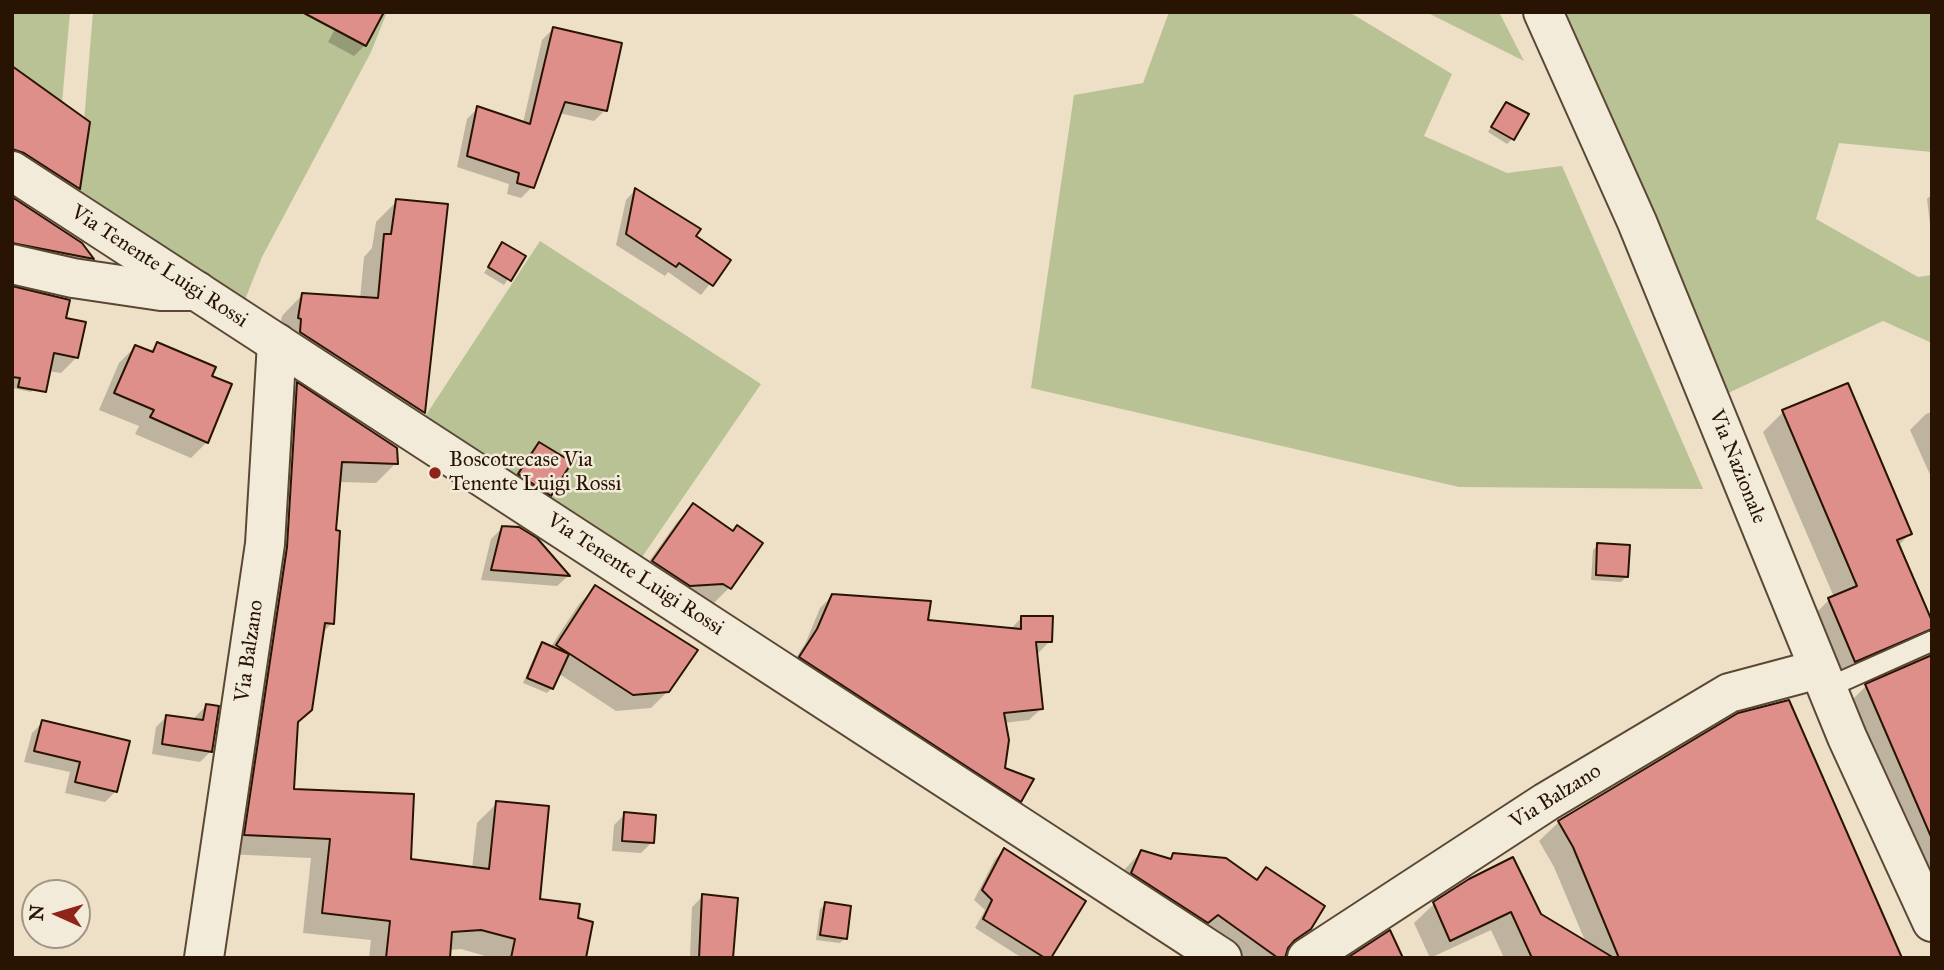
<!DOCTYPE html>
<html>
<head>
<meta charset="utf-8">
<style>
	body { margin:0 }
	#map { position:relative; width:1944px; height:970px; overflow:hidden; background:#ede0c6; font-family:"IM FELL Great Primer",serif }
	canvas { display:block }
	.frame { position:absolute; inset:0; border:14px solid #291404; pointer-events:none }
	.north { position:absolute; left:21px; top:879px; width:70px; height:70px; box-sizing:border-box; background:#f3ebda; border:2px solid #a29584; border-radius:50%; rotate:274deg; font-size:19px; font-weight:700; line-height:28px; text-align:center; color:#291404 }
	.north::after { content:''; display:block; margin:auto; width:24px; height:32px; background:#8f2418; clip-path:polygon(50% 0,100% 100%,50% 72%,0 100%) }
</style>
</head>
<body>
<div id="map">
<canvas width="1944" height="970"></canvas>
<div class="frame"></div>
<div class="north">N</div>
</div>
<script>
const ctx = document.querySelector('canvas').getContext('2d');
ctx.lineJoin = 'round';
function fillPath(path, color) { ctx.fillStyle = color; ctx.fill(path, 'evenodd'); }
const poly = rows => new Path2D(rows.map(r => 'M' + r).join(''));
function strokePath(path, color, width, dash) { ctx.strokeStyle = color; ctx.lineWidth = width; ctx.lineCap = dash ? 'butt' : 'round'; ctx.setLineDash(dash || []); ctx.stroke(path); }
function drawText(font, color, halo, rows, align = 'center') {
  ctx.font = font + ' "IM FELL Great Primer",serif'; ctx.lineWidth = 5; ctx.setLineDash([]); ctx.textBaseline = 'middle'; ctx.strokeStyle = halo; ctx.fillStyle = color; for (const [text, x, y, turn = 0] of rows) {
    ctx.save(); ctx.translate(x, y); ctx.rotate((+turn || 0) * Math.PI / 180); ctx.textAlign = isNaN(turn) ? turn : align; if (halo) ctx.strokeText(text, 0, 0); ctx.fillText(text, 0, 0); ctx.restore();
  }
}
fillPath(poly([
	[12,12,70,12,62,103,12,65],
	[93,12,387,12,371,52,262,257,244,302,78,194],
	[1169,12,1349,12,1452,74,1424,136,1507,173,1562,166,1703,489,1459,487,1031,388,1074,95,1143,83],
	[1426,12,1499,12,1524,61],
	[1560,12,1932,12,1932,152,1839,143,1816,219,1918,277,1932,275,1932,343,1883,321,1726,394],
	[540,241,761,384,640,560,424,418]
]), '#b9c294');
fillPath(poly([
	[344,12,365,45,354,56,328,42],
	[553,29,605,110,594,121,559,113,532,187,521,198,507,194,509,184,457,167,467,119,478,108,523,123,542,40],
	[12,68,88,122,78,188,63,204,12,171],
	[1506,104,1512,139,1507,144,1488,132],
	[635,190,728,261,701,295,668,272,665,276,616,245,626,200],
	[1932,194,1932,241,1927,199],
	[12,199,81,244,92,259,77,274,12,261],
	[397,201,446,205,423,412,403,433,278,338,282,316,302,295,360,299,364,257,372,248,376,222],
	[503,245,523,257,504,285,484,273],
	[12,288,77,357,61,373,48,371,47,376,31,392,12,388],
	[158,344,210,377,207,442,191,458,135,434,139,426,99,410,119,363,135,347,149,352],
	[297,384,395,449,396,463,376,483,339,482,334,531,332,623,322,633,297,723,292,791,409,861,472,869,477,823,497,803,538,901,576,919,585,958,492,958,461,949,449,950,448,958,369,958,371,940,303,933,311,858,226,854,278,404],
	[1783,412,1910,534,1898,546,1932,626,1932,631,1914,649,1835,681,1809,620,1829,600,1834,597,1763,432],
	[1932,412,1932,479,1910,430,1926,414],
	[539,444,550,495,539,505,509,486,528,455],
	[693,506,732,532,760,544,729,588,713,604,707,600,674,601,637,578,677,522],
	[502,528,568,576,557,586,481,580,491,539],
	[1598,545,1626,577,1621,582,1591,580,1593,550],
	[595,588,668,691,651,708,616,711,558,673,552,688,547,693,523,683,537,650,542,644,550,648,579,604],
	[832,596,926,622,1010,630,1022,617,1050,641,1038,653,1035,653,1041,709,1029,720,1004,723,1003,769,1020,800,1008,812,789,669,806,642,820,608],
	[1932,656,1932,906,1846,706,1866,686],
	[206,706,211,751,200,762,152,754,156,727,167,716,195,721,195,717],
	[43,722,116,791,105,802,65,793,70,772,24,762,32,733],
	[625,814,652,842,641,853,612,851,614,825],
	[1559,822,1901,958,1504,958,1491,930,1430,958,1414,923,1434,904,1470,880,1540,916,1586,943,1554,867,1539,841],
	[1004,850,1049,958,1022,958,975,928,985,910,974,900,995,859],
	[1141,852,1168,860,1173,854,1254,881,1266,869,1310,928,1277,958,1240,958,1116,889,1125,869],
	[703,896,731,958,690,958,692,907],
	[826,904,845,938,840,943,816,940,820,909]
]), '#0003');
const building = poly([
	[302,12,384,12,366,46,302,12],
	[553,27,622,43,607,111,565,102,534,188,517,183,519,173,467,156,477,106,530,124,553,27],
	[12,66,90,122,80,189,24,153,12,149,12,66],
	[1506,102,1529,114,1514,140,1491,127,1506,102],
	[635,188,701,229,696,236,731,260,713,286,679,263,676,267,626,234,635,188],
	[12,197,82,243,94,259,12,243,12,197],
	[396,199,448,204,425,413,300,332,301,319,298,318,302,293,378,298,384,234,391,234,396,199],
	[502,242,526,256,511,281,488,267,502,242],
	[12,286,70,300,66,318,86,322,78,358,54,353,46,392,18,387,20,378,12,377,12,286],
	[157,342,216,367,212,376,232,384,208,443,150,417,154,410,114,393,135,345,153,352,157,342],
	[297,382,397,448,398,464,342,462,336,530,340,531,334,624,325,623,312,710,298,722,294,789,414,794,411,859,489,869,496,801,549,806,540,899,580,904,578,918,593,922,586,958,511,958,515,939,481,930,452,932,450,958,386,958,390,921,322,913,330,839,244,835,287,547,297,382],
	[1848,383,1912,534,1897,540,1932,621,1932,629,1855,662,1828,598,1857,586,1782,410,1848,383],
	[539,442,572,462,551,496,518,474,539,442],
	[693,503,733,531,737,525,763,543,731,589,723,584,690,586,652,561,693,503],
	[502,526,519,527,537,538,570,576,491,570,502,526],
	[1597,543,1630,545,1628,577,1596,575,1597,543],
	[595,585,698,650,669,692,633,695,556,645,595,585],
	[832,594,931,601,928,620,1021,629,1021,616,1053,616,1052,642,1036,642,1043,709,1004,713,1009,740,1005,768,1034,779,1021,802,799,657,817,629,832,594],
	[542,642,569,654,553,689,527,678,542,642],
	[1932,655,1932,839,1865,684,1932,655],
	[1789,700,1902,958,1619,958,1573,847,1558,821,1738,713,1789,700],
	[206,704,219,706,212,752,162,744,166,715,203,720,206,704],
	[42,720,130,741,117,792,75,782,80,762,34,751,42,720],
	[624,812,656,815,654,843,622,841,624,812],
	[1004,848,1086,901,1051,958,1045,958,983,919,992,900,982,890,1004,848],
	[1141,850,1171,859,1173,853,1226,858,1257,880,1266,867,1325,906,1311,929,1295,940,1288,948,1285,958,1278,958,1218,915,1208,923,1131,873,1141,850],
	[1513,857,1541,914,1614,958,1532,958,1511,912,1450,941,1433,902,1469,879,1513,857],
	[702,894,738,898,733,958,699,958,702,894],
	[825,902,851,906,847,939,820,935,825,902],
	[1390,930,1403,958,1347,958,1390,930]
]);
fillPath(building, '#de8f89');
strokePath(building, '#291404', 2);
const service = poly([
	[1827,688,1932,641]
]);
const minor = poly([
	[12,264,73,278,161,291,197,291],
	[204,958,265,544,277,343],
	[1307,958,1546,802,1729,693,1819,669]
]);
const tertiary = poly([
	[1543,12,1637,222,1847,737,1932,922],
	[12,171,1222,958]
]);
strokePath(service, '#5a4734', 23);
strokePath(minor, '#5a4734', 42);
strokePath(tertiary, '#5a4734', 42);
strokePath(service, '#f3ebda', 19);
strokePath(minor, '#f3ebda', 38);
strokePath(tertiary, '#f3ebda', 38);
for (const [x, y, r, color] of [
	[435,473,7,"#8f2418"]
]) { const dot = new Path2D(); dot.arc(x, y, r, 0, 2 * Math.PI); ctx.fillStyle = color; ctx.fill(dot); strokePath(dot, '#f3ebda', 2.5); }
drawText('21px', '#291404', '#f3ebda', [
	["Via Tenente Luigi Rossi",159,267,33],
	["Via Nazionale",1737,467,68],
	["Via Tenente Luigi Rossi",635,575,33],
	["Via Balzano",250,651,-82],
	["Via Balzano",1556,797,-32]
]);
drawText('21px', '#291404', '#f3ebda', [
	["Boscotrecase Via",449,461],
	["Tenente Luigi Rossi",449,485]
], 'left');
</script>
</body>
</html>
